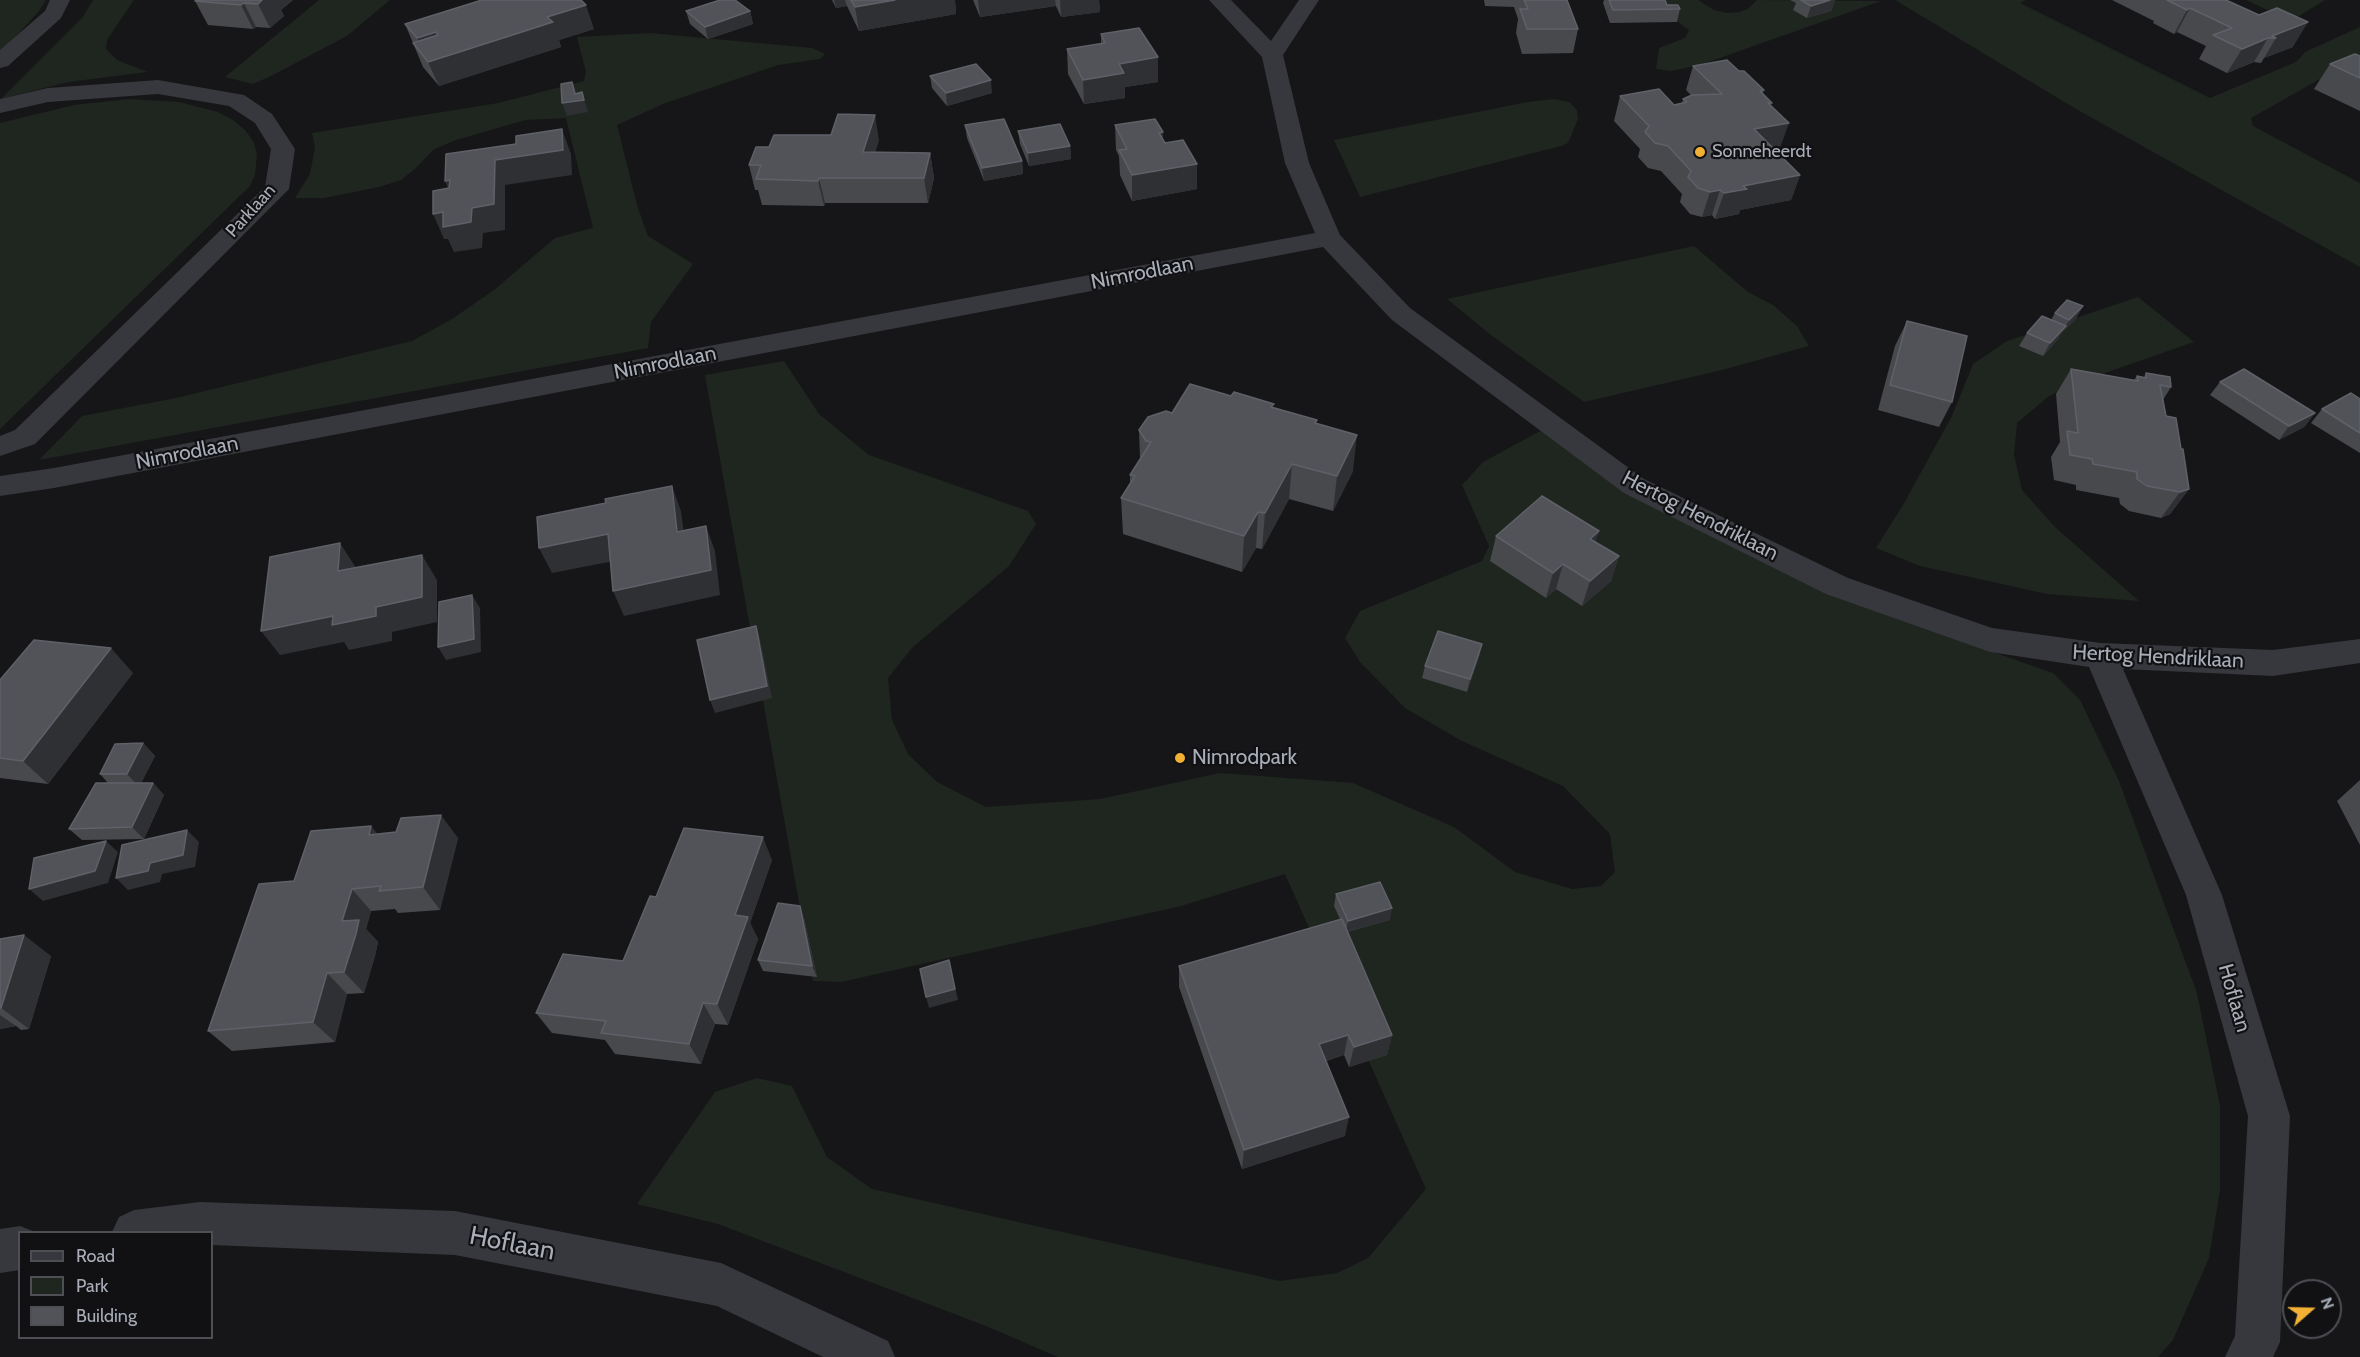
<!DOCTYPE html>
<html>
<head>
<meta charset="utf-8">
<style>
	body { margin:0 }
	#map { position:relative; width:2360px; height:1357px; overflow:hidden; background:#161618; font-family:Cabin,sans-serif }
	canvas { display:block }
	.legend { position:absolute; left:18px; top:1231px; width:195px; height:108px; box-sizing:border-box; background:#111113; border:2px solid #4d4f55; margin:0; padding:8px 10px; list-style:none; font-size:18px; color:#a8adb8 }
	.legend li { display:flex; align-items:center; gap:12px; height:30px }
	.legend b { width:30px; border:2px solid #4d4f55 }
	.north { position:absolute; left:2282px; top:1279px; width:60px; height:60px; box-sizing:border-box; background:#111113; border:2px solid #4d4f55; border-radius:50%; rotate:70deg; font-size:16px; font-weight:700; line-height:24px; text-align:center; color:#a8adb8 }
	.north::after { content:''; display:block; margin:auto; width:21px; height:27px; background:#f2b134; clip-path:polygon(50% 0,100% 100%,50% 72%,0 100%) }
</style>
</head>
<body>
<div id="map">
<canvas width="2360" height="1357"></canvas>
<ul class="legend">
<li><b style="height:8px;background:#37383d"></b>Road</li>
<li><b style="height:16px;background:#1e261f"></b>Park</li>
<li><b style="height:16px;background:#525359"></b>Building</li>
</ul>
<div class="north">N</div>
</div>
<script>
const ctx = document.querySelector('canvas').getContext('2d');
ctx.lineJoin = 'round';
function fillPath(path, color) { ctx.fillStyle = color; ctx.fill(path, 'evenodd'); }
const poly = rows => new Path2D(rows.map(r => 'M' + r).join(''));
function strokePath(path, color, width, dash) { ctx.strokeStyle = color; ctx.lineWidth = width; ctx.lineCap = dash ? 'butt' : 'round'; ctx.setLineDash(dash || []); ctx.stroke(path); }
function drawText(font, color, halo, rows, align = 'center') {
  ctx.font = font + ' Cabin,sans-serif'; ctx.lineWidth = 4.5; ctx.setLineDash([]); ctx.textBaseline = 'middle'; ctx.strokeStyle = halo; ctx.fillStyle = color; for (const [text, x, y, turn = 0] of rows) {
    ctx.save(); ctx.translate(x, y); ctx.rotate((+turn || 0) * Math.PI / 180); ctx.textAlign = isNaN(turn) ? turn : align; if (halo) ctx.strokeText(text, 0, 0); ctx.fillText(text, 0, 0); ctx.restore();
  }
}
fillPath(poly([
	[0,0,46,0,39,11,0,54],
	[93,0,134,0,107,40,106,49,117,60,148,72,68,82,1,99,83,17],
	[319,0,390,0,347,36,271,76,253,84,225,77],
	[1628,0,1698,0,1714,10,1727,13,1740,12,1749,8,1757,0,1881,1,1700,65,1671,71,1656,69,1659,48,1685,38,1689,30,1658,7],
	[1895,0,2026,0,2020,3,2210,98,2296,62,2305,52,2360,27,2360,64,2336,70,2251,118,2253,126,2360,183,2360,267,2076,109],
	[2246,0,2325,0,2291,21],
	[650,33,812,48,825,54,820,59,778,65,663,104,617,125,637,205,648,236,693,264,651,322,648,348,39,460,82,416,176,398,412,341,452,319,494,290,555,238,593,228,566,118,525,120,453,141,433,150,415,169,401,180,379,187,324,198,295,198,310,174,315,147,312,133,498,103,584,81,586,72,577,37],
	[129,99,179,102,218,112,233,120,245,130,253,141,257,154,255,175,250,186,0,429,0,123,74,105],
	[1554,99,1569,102,1577,110,1578,119,1568,143,1561,146,1360,197,1334,140,1528,102],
	[1694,246,1748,292,1773,305,1797,326,1809,346,1722,370,1584,402,1491,335,1447,299],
	[2138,297,2194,342,2082,381,2049,396,2017,423,2014,455,2022,490,2055,527,2139,601,2047,594,1920,566,1876,548,1903,505,1952,416,1973,364,2007,341],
	[784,361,819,414,869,455,1028,511,1036,524,1009,566,912,648,888,678,892,720,908,754,937,782,986,807,1100,799,1220,773,1353,783,1454,827,1515,872,1572,889,1601,886,1615,872,1610,834,1563,786,1462,741,1405,708,1360,662,1345,638,1360,611,1482,561,1489,546,1462,485,1483,462,1544,429,1887,615,2053,673,2080,700,2119,781,2197,993,2220,1106,2220,1190,2209,1258,2173,1340,2158,1357,1058,1357,986,1326,718,1224,637,1204,715,1092,757,1078,792,1086,827,1157,872,1189,1280,1281,1337,1273,1368,1258,1426,1189,1285,874,1181,906,841,982,813,981,705,375]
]), '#1e261f');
fillPath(poly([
	[50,0,70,0,61,18,8,66,0,68,0,50,45,11,50,0],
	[1209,0,1231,0,1271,41,1299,0,1319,0,1283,55,1309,163,1340,235,1410,308,1644,479,1848,578,1992,628,2101,643,2273,650,2360,639,2360,663,2273,676,2123,669,2222,895,2290,1116,2280,1342,2273,1357,2225,1357,2235,1336,2248,1116,2186,895,2089,667,1990,652,1826,594,1624,493,1392,320,1323,247,54,488,0,496,0,476,54,468,1315,233,1285,163,1262,57,1209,0],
	[158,80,244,95,272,114,295,149,289,189,35,444,0,456,0,436,15,430,265,187,271,149,255,123,229,106,158,94,48,102,0,113,0,99,48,88,158,80],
	[200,1202,455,1211,721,1263,888,1341,895,1357,823,1357,717,1306,455,1255,212,1245,212,1232,112,1232,119,1217,134,1210,200,1202],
	[20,1226,35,1232,20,1232,20,1270,0,1273,0,1229,20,1226]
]), '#37383d');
fillPath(poly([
	[293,0,281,10,284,16,270,28,256,27,253,29,208,25,195,1],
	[832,0,955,0,956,14,859,31,847,6,836,8],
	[973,0,1099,0,1100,12,1061,17,1056,6,980,17],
	[1484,0,1567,0,1578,29,1573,53,1522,54,1516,33,1518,19,1514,7,1485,6],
	[1604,0,1665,0,1667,5,1680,9,1677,22,1610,23,1603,3],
	[1790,0,1835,0,1831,11,1807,18,1793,10,1796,3],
	[2112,0,2226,0,2293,47,2264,58,2261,63,2254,62,2227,73,2199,59,2206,46,2177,32,2174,34,2153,23,2154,21],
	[686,11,750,11,753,24,708,39,690,24],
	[405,24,594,29,559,40,561,47,439,86,423,67],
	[1101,34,1158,82,1125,87,1125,98,1084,104,1068,74,1067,49,1101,44],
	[2360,56,2360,111,2314,89,2330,64],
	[1693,66,1739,71,1764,90,1763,93,1771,106,1780,148,1774,149,1800,175,1791,200,1740,210,1739,214,1715,219,1712,215,1702,217,1690,214,1680,202,1682,194,1661,171,1648,168,1638,157,1640,149,1614,121,1620,96,1674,105,1682,103,1683,99,1691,95,1686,90],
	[930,76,992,93,947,106,932,88],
	[965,125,1022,161,1023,174,984,181,967,138],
	[1115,125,1163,140,1165,143,1197,164,1197,189,1132,201,1120,175,1119,156,1116,150],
	[1018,131,1070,146,1071,159,1029,166,1020,144],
	[879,140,875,152,930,153,934,178,928,203,825,203,824,206,762,205,758,190,755,190,749,165,769,147],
	[2083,306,2075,320,2061,333,2058,339,2043,356,2019,346,2027,333,2051,320,2055,313],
	[1907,321,1952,402,1939,427,1878,410,1895,346],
	[2071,369,2134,380,2137,376,2144,377,2146,373,2171,387,2163,400,2166,416,2181,449,2189,489,2170,514,2161,518,2129,511,2120,504,2119,498,2076,490,2076,485,2054,480,2051,457,2060,442,2056,394],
	[2220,382,2315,413,2304,427,2279,440,2210,395],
	[2360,399,2360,453,2311,423,2322,409],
	[1274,408,1317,420,1316,423,1353,471,1333,511,1289,499,1262,549,1256,548,1242,572,1123,534,1121,498,1130,484,1130,475,1140,459,1139,430,1172,413],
	[1496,536,1595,542,1619,556,1611,581,1582,606,1556,589,1546,598,1490,561],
	[1482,644,1479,657,1467,692,1422,678,1425,666],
	[133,673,48,784,0,778,0,680],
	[143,743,155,756,141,783,153,783,164,795,144,839,82,840,69,829,108,783,100,774],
	[2360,780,2360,845,2337,801],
	[371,826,377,834,458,838,440,910,398,913,395,909,371,911,366,929,378,942,375,956,364,993,347,994,335,1042,232,1051,208,1031,294,881],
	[772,860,750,923,758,939,728,1025,715,1024,701,1064,615,1054,605,1040,552,1033,536,1013,623,961,656,897],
	[1336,894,1390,920,1347,932,1392,1035,1387,1055,1349,1067,1344,1055,1326,1061,1345,1136,1242,1169,1179,987,1179,966,1340,919,1334,906],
	[804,918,817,977,763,971,758,960],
	[0,939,51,956,29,1029,21,1030,16,1026,0,1029]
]), '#47494d');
fillPath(poly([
	[262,0,293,0,281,10,284,16,270,28,258,4],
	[834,0,845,0,847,6,836,8],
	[895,0,955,0,956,14,859,31,855,7],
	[978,0,1055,0,1056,6,980,17],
	[1060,0,1099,0,1100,12,1061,17],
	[1830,0,1835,0,1831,11,1807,18,1811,6],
	[244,3,256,27,253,29,241,5],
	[586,5,594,29,559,40,561,47,439,86,417,38,436,32,446,56,547,17],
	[2190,8,2177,32,2174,34,2187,10],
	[750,11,753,24,708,39,705,27],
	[2308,22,2293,47,2264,58,2276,38,2272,36],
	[2268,38,2254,62,2227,73,2242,49],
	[1158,57,1158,82,1125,87,1125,98,1084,104,1083,80,1119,64],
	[991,80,992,93,947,106,946,93],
	[572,82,577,95,582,92,588,112,567,116,562,103],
	[1768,103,1772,103,1764,127,1789,123,1780,148,1746,154,1754,129],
	[875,115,879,140,867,177,863,152],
	[562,129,571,154,572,175,505,185,505,230,483,233,482,248,454,252,448,239,444,239,433,214,472,208,495,160],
	[1163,132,1163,157,1159,133],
	[1070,146,1071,159,1029,166,1028,153],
	[930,153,934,178,928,203,924,178],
	[1022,161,1023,174,984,181,982,168],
	[1197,164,1197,189,1132,201,1132,175],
	[1800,175,1791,200,1740,210,1739,214,1715,219,1724,193,1743,186],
	[819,178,825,203,824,206,818,181],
	[450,180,456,206,445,181],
	[1720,190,1712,215,1702,217,1710,192],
	[2083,306,2075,320,2062,333,2069,320],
	[2066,326,2058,339,2043,356,2050,343],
	[2315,413,2304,427,2279,440,2289,426],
	[1357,435,1353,471,1333,511,1337,476],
	[1292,464,1289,499,1262,549,1265,513],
	[672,486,681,511,687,557,677,532],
	[2189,489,2170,514,2161,518,2180,492],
	[1258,512,1256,548,1242,572,1244,536],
	[706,526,715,551,720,595,624,616,613,591],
	[1599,531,1591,556,1590,539],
	[608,534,619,560,552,573,539,548],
	[340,543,356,568,338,571],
	[422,555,437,580,437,622,392,632,392,641,349,650,344,642,280,655,261,631,376,607],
	[1619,556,1611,581,1582,606,1590,581],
	[1563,564,1556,589,1546,598,1553,573],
	[472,595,480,608,481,652,446,660,438,647],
	[756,626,760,639,772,698,715,713,710,700],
	[1482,644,1479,657,1467,692,1470,679],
	[111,648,133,673,48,784,23,761],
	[143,743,155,756,139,787,127,774],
	[153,783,164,795,144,839,132,827],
	[441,815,458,838,440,910,423,887],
	[371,826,389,849,369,835],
	[187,830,199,842,195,867,162,874,160,882,128,890,116,878,150,863],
	[763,837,772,860,750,923,758,939,728,1025,717,1004,735,915],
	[106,841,118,852,108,883,43,901,29,889],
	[352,889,371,911,366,929,378,942,375,956,364,993,344,972,342,921],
	[800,906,804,918,817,977,812,966],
	[1392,908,1390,920,1346,932,1348,921],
	[24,935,51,956,29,1029,1,1008],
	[949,960,958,1000,929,1008,926,997],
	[327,973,347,994,335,1042,313,1022],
	[703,1003,715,1024,701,1064,689,1044],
	[0,1015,16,1026,0,1029],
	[1348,1035,1344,1055,1315,1064,1319,1044],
	[1392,1035,1387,1055,1349,1067,1354,1047],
	[1349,1117,1345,1136,1242,1169,1244,1150]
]), '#2f3033');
const building = poly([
	[196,0,262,0,258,4,244,3,241,5,195,1,196,0],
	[482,0,581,0,586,5,547,17,553,22,428,62,413,43,438,35,436,32,417,38,405,24,482,0],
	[720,0,735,0,750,11,705,27,686,11,720,0],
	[851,0,895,0,855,7,851,0],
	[1524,0,1567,0,1578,29,1527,29,1520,9,1528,9,1524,0],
	[1609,0,1665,0,1667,5,1678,5,1680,9,1613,10,1609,0],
	[1801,0,1830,0,1811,6,1801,0],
	[2167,0,2226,0,2259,15,2277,8,2308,22,2272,36,2276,38,2268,38,2242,49,2213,35,2232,28,2190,8,2187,10,2167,0],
	[1139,28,1158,57,1119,64,1124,73,1083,80,1067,49,1105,43,1101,34,1139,28],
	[2355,54,2360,56,2360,78,2330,64,2355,54],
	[1727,60,1739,71,1744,71,1764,90,1760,91,1772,103,1768,103,1789,123,1754,129,1800,175,1743,186,1747,189,1724,193,1720,190,1710,192,1698,188,1688,177,1691,171,1668,146,1655,143,1645,132,1649,126,1620,96,1659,89,1674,105,1687,102,1683,99,1692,95,1722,94,1693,66,1727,60],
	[976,64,991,80,946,93,930,76,976,64],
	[572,82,575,94,582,92,584,100,562,103,561,84,572,82],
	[838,114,875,115,863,152,930,153,924,178,819,178,818,181,756,179,761,165,749,165,756,147,769,147,774,135,831,135,838,114],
	[1004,119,1022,161,982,168,965,125,1004,119],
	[1155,119,1163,132,1159,133,1165,143,1183,140,1197,164,1132,175,1119,150,1127,149,1115,125,1155,119],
	[1060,124,1070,146,1028,153,1018,131,1060,124],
	[562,129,563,150,495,160,494,204,472,208,471,222,443,227,443,212,433,214,433,191,449,188,450,180,445,181,446,154,516,144,516,136,562,129],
	[2067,300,2083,306,2069,320,2055,313,2067,300],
	[2042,316,2066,326,2050,343,2027,333,2042,316],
	[1907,321,1967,336,1952,402,1890,385,1907,321],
	[2071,369,2138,381,2137,376,2146,378,2146,373,2170,377,2171,387,2160,385,2166,416,2176,418,2181,449,2183,449,2189,489,2180,492,2147,486,2137,479,2137,472,2093,464,2092,459,2070,455,2067,431,2078,433,2071,369],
	[2244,369,2315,413,2289,426,2220,382,2244,369],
	[1190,384,1231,396,1234,392,1274,404,1271,407,1317,420,1315,423,1357,435,1337,476,1292,464,1265,513,1258,512,1244,536,1121,498,1135,476,1130,475,1151,442,1146,441,1139,430,1148,417,1166,411,1172,413,1190,384],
	[2351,393,2360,399,2360,433,2322,409,2351,393],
	[672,486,677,532,706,526,711,570,613,591,608,534,539,548,537,517,606,503,605,499,672,486],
	[1542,496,1599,531,1590,539,1619,556,1590,581,1563,564,1553,573,1496,536,1542,496],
	[340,543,338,571,422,555,422,597,376,607,376,616,332,625,333,616,261,631,270,557,340,543],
	[472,595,474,639,438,647,439,602,472,595],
	[756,626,767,686,710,700,697,640,756,626],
	[1438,631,1482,644,1470,679,1425,666,1438,631],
	[34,640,111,648,23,761,0,758,0,680,34,640],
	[143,743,127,774,100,774,115,744,143,743],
	[96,783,153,783,132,827,69,829,96,783],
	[441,815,423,887,379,891,381,886,352,889,342,921,359,920,356,934,344,972,327,973,313,1022,208,1031,259,884,294,881,311,831,371,826,369,835,396,832,401,818,441,815],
	[684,828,763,837,735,915,748,917,717,1004,703,1003,689,1044,601,1033,606,1021,536,1013,563,954,623,961,650,896,656,897,684,828],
	[187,830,183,855,150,863,148,871,116,878,122,845,187,830],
	[106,841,95,871,29,889,34,858,106,841],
	[1380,882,1392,908,1348,921,1336,894,1380,882],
	[778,903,800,906,812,966,758,960,778,903],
	[1342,919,1392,1035,1354,1047,1348,1035,1319,1044,1349,1117,1244,1150,1179,966,1342,919],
	[24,935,1,1008,0,1008,0,939,24,935],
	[949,960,955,989,926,997,920,969,949,960]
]);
fillPath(building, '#525359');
strokePath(building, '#5f6168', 1.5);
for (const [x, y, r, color] of [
	[1700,152,6,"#f2b134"],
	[1180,758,6,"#f2b134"]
]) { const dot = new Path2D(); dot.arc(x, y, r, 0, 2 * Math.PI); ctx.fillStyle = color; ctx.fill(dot); strokePath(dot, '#111113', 2); }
drawText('18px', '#a8adb8', '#111113', [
	["Sonneheerdt",1712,152]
], 'left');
drawText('18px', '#a8adb8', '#111113', [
	["Parklaan",251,211,-48]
]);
drawText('21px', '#a8adb8', '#111113', [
	["Nimrodlaan",1142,273,-11],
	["Nimrodlaan",665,363,-11],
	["Nimrodlaan",187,453,-11],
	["Hertog Hendriklaan",1700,516,27],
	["Hertog Hendriklaan",2158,657,3],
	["Hoflaan",2234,998,74]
]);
drawText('21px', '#a8adb8', '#111113', [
	["Nimrodpark",1192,758]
], 'left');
drawText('26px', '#a8adb8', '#111113', [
	["Hoflaan",512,1244,11]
]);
</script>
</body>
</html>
